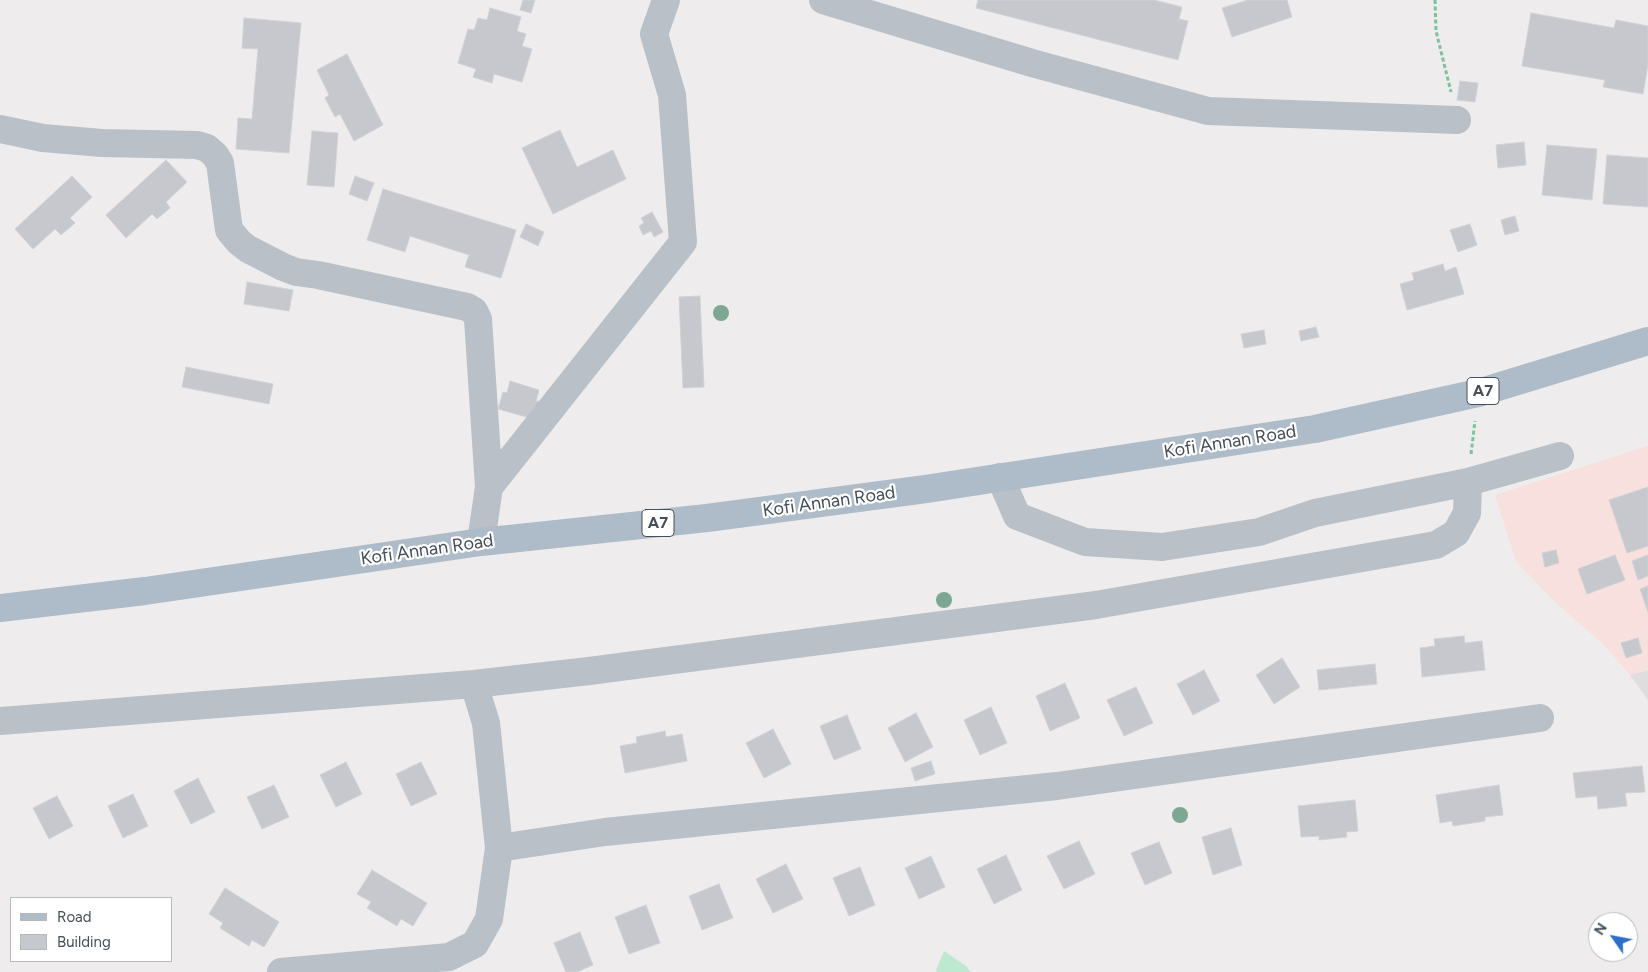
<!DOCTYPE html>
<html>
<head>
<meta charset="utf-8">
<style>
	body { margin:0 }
	#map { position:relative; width:1648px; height:972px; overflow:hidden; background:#eeecec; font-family:Figtree,sans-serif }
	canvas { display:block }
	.legend { position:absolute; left:10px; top:897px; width:162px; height:65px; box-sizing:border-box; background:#fff; border:1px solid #b5b9bc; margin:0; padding:6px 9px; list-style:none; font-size:15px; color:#464f57 }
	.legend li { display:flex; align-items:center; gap:10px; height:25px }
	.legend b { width:25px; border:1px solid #b5b9bc }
	.north { position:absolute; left:1588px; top:912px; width:50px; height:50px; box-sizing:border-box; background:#fff; border:1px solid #b5b9bc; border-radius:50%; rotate:303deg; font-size:14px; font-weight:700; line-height:20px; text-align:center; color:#464f57 }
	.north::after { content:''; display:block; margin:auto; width:18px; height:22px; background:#2d6ec7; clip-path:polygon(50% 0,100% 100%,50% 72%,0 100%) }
</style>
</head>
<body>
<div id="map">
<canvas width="1648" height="972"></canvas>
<ul class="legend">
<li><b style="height:6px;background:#aebbc8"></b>Road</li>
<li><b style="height:14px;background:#c7c8ce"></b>Building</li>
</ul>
<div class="north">N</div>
</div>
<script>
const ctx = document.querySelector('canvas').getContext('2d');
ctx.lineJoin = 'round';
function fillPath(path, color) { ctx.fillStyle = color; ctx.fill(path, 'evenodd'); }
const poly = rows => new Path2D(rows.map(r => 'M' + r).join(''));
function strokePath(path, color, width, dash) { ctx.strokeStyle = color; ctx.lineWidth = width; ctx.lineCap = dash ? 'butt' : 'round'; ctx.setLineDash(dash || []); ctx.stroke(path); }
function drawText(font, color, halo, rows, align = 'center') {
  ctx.font = font + ' Figtree,sans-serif'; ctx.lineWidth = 4.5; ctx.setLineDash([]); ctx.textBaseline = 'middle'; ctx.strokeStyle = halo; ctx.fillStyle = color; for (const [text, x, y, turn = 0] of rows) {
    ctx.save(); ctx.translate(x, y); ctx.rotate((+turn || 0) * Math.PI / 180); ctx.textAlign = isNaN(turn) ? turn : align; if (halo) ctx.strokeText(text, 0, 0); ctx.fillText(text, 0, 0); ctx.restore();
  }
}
fillPath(poly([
	[1648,670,1648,700,1630,675]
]), '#dfdddd');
fillPath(poly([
	[1648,446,1648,670,1630,675,1604,645,1553,600,1516,561,1495,495]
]), '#f7e0dd');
fillPath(poly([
	[944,951,966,966,971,972,937,972,936,970]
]), '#bee8cf');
const building = poly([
	[523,0,535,0,531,13,520,10,523,0],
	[978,0,1154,0,1182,7,1179,19,1188,21,1178,60,976,8,978,0],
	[1248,0,1287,0,1292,17,1232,37,1222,8,1248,0],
	[490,8,521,17,517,31,526,34,522,46,532,49,522,82,494,74,492,83,473,77,476,69,458,63,468,29,474,30,478,18,487,20,490,8],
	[1531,13,1614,28,1616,20,1648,26,1648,64,1643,94,1603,87,1605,80,1522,66,1531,13],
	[244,18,301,23,289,153,236,149,238,118,252,119,258,49,242,48,244,18],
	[347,54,383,125,354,141,340,114,335,117,325,98,329,95,317,70,347,54],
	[1460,81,1478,83,1475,102,1457,100,1460,81],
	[560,130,577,167,613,150,626,179,553,214,522,148,560,130],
	[312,131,338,133,334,187,307,185,312,131],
	[1524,142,1526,165,1498,168,1496,145,1524,142],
	[1547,145,1597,149,1592,200,1542,195,1547,145],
	[1607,155,1648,158,1648,207,1603,204,1607,155],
	[166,160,187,182,166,202,170,208,157,219,152,214,126,238,106,215,166,160],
	[72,176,92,197,70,218,75,223,61,235,55,229,33,249,15,229,72,176],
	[355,176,374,183,367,201,349,194,355,176],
	[383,189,516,230,501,278,465,267,469,255,410,236,405,252,367,240,383,189],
	[652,212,663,232,654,237,651,231,643,235,639,226,644,223,641,218,652,212],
	[1515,216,1519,231,1505,235,1501,220,1515,216],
	[526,224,544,232,538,246,520,237,526,224],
	[1470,224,1477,245,1458,252,1450,230,1470,224],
	[1443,264,1445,271,1456,267,1464,294,1407,310,1400,284,1414,280,1412,273,1443,264],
	[247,282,293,290,289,311,244,304,247,282],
	[700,296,704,387,683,388,679,297,700,296],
	[1316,327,1319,337,1301,341,1299,331,1316,327],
	[1264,330,1266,344,1244,348,1241,334,1264,330],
	[186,367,273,384,269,404,182,387,186,367],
	[510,381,539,390,536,401,539,401,534,419,498,409,503,392,507,393,510,381],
	[1648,487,1648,546,1627,553,1609,500,1648,487],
	[1556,550,1559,563,1545,567,1542,553,1556,550],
	[1615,555,1625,580,1587,594,1578,569,1615,555],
	[1648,555,1648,576,1638,580,1632,561,1648,555],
	[1648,586,1648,612,1640,589,1648,586],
	[1464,636,1465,643,1482,641,1485,670,1422,677,1420,648,1435,646,1434,639,1464,636],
	[1638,638,1642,653,1626,658,1621,643,1638,638],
	[1282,658,1300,687,1274,704,1256,675,1282,658],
	[1375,664,1377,684,1319,690,1317,670,1375,664],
	[1204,670,1220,701,1193,715,1177,684,1204,670],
	[1065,683,1080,718,1050,731,1036,696,1065,683],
	[1136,687,1153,723,1124,736,1107,700,1136,687],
	[991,707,1007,743,980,755,964,720,991,707],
	[916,713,933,747,905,762,888,728,916,713],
	[847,715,861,749,834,760,820,726,847,715],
	[773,729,791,764,764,778,746,743,773,729],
	[665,731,666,737,682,734,687,761,625,773,620,746,637,743,636,737,665,731],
	[931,761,935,774,915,781,911,768,931,761],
	[346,762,362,794,336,807,320,775,346,762],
	[421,762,437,794,411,806,396,774,421,762],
	[1642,766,1645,792,1625,793,1627,806,1598,809,1597,796,1576,798,1573,773,1642,766],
	[198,778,215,812,191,824,174,791,198,778],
	[274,785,289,817,262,829,247,797,274,785],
	[1499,785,1503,815,1485,817,1485,821,1453,826,1452,821,1440,823,1436,795,1499,785],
	[133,794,148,826,123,838,108,806,133,794],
	[57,796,73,826,49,839,33,808,57,796],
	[1355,800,1358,831,1346,832,1347,837,1319,840,1319,836,1301,837,1298,806,1355,800],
	[1231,828,1242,865,1213,875,1202,837,1231,828],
	[1079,841,1095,874,1064,889,1047,856,1079,841],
	[1159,842,1172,873,1145,885,1131,853,1159,842],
	[1006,855,1022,890,994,904,977,869,1006,855],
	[931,856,945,887,919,899,905,868,931,856],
	[786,864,803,899,773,913,756,879,786,864],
	[860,867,875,905,849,916,833,878,860,867],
	[372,870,427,903,413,926,401,919,397,926,367,908,371,902,357,894,372,870],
	[719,884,733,918,702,930,689,896,719,884],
	[225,888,279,922,264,947,252,940,249,946,220,928,223,923,209,914,225,888],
	[646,905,660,943,629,954,615,917,646,905],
	[580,932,593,965,577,972,566,972,554,943,580,932]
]);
fillPath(building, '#c7c8ce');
strokePath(building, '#d0d2d7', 1);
strokePath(poly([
	[1435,0,1436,31,1451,92],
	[1471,454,1475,421]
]), '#7ac2a0', 3, [4, 2.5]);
strokePath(poly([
	[823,0,1032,63,1208,111,1457,120],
	[0,129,43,138,102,143,197,145,207,148,215,155,220,163,229,230,239,242,248,249,283,267,296,272,318,275,467,307,474,311,478,319,489,487],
	[1000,477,1017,516,1085,542,1162,547,1259,532,1315,513,1468,482,1560,456],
	[481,542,489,487,683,242,672,95,654,34,666,0],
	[474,684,486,723,499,848,605,832,1057,786,1540,718],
	[0,721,474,684,589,671,1096,605,1436,545,1456,533,1467,513,1468,482],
	[281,972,449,957,475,944,489,919,499,848]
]), '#b9c0c7', 28);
strokePath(poly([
	[0,608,145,591,481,542,707,518,926,489,1315,429,1478,393,1648,341]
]), '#aebbc8', 28);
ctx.fillStyle = '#7da792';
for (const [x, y] of [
	[721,313],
	[944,600],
	[1180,815]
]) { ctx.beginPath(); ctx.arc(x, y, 8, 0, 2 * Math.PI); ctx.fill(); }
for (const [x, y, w] of [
	[1483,391,32],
	[658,523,32]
]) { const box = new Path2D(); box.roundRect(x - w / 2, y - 13.5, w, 27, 4); ctx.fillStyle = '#fff'; ctx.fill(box); strokePath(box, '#464f57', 1); }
drawText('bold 16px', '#464f57', null, [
	["A7",1483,391],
	["A7",658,523]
]);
drawText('18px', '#464f57', '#fff', [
	["Kofi Annan Road",1230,442,-9],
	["Kofi Annan Road",829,502,-8],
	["Kofi Annan Road",427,550,-8]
]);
</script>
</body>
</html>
